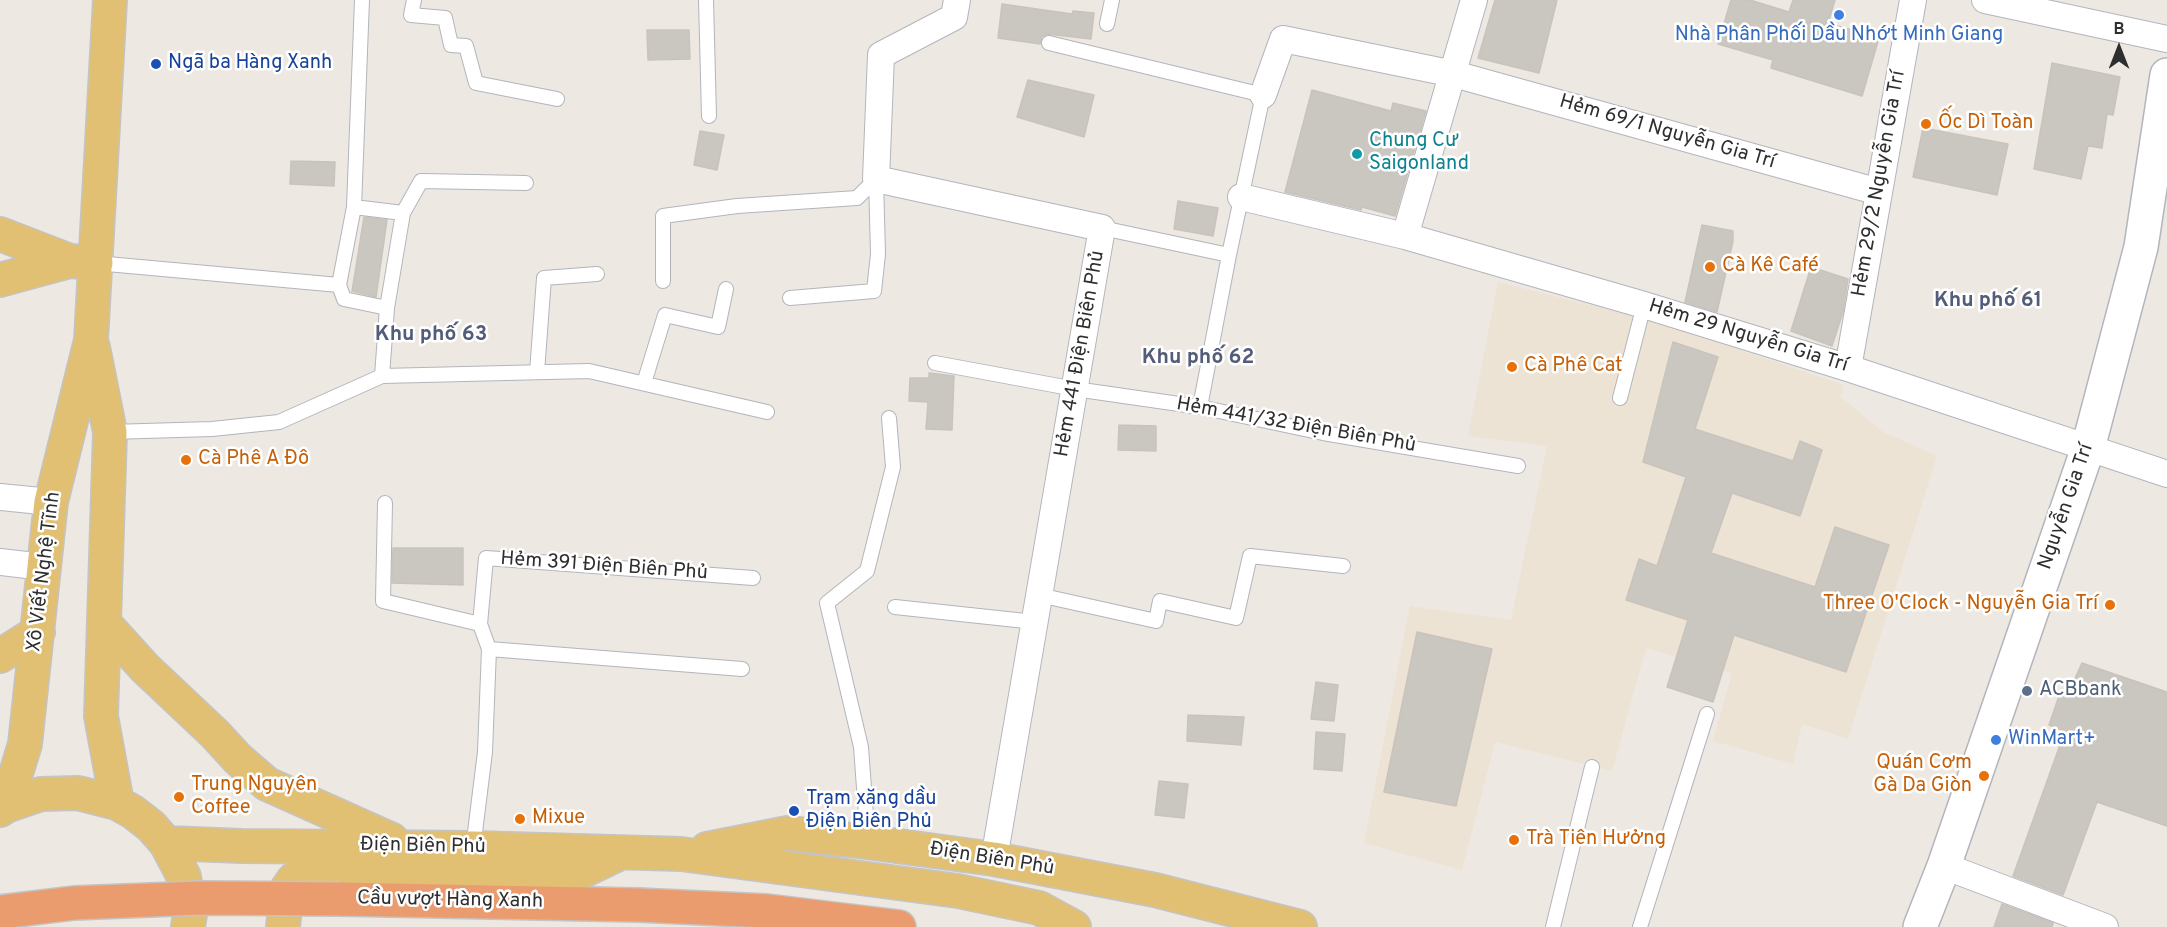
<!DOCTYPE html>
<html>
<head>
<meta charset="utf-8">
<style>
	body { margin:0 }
	#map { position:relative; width:2167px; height:927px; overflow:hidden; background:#ede8e2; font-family:Overpass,sans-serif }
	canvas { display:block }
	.north { position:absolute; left:2089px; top:18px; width:60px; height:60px; -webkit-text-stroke:4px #fff; paint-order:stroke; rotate:0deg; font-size:16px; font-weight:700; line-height:24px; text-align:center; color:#2e2e2e }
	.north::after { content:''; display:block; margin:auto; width:21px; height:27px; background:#2e2e2e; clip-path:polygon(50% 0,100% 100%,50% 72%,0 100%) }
</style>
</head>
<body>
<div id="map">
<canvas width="2167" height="927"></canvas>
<div class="north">B</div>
</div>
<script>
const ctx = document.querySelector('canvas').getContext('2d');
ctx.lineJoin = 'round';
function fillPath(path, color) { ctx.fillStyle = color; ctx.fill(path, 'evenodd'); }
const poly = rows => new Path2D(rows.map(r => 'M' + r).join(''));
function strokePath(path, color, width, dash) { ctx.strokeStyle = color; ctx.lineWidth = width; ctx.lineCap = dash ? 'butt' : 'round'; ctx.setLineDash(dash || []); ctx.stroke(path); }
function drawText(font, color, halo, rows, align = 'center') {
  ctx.font = font + ' Overpass,sans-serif'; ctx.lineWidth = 5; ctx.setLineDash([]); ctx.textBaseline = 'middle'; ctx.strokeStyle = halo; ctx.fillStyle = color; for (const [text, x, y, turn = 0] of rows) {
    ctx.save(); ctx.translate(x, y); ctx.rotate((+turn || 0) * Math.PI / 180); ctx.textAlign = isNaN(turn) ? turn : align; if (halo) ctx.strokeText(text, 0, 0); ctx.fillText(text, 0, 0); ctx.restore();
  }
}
fillPath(poly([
	[1498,282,1654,321,1844,385,1841,397,1883,432,1937,456,1848,739,1802,724,1793,764,1713,741,1732,673,1646,648,1612,771,1495,742,1462,870,1364,843,1410,606,1511,620,1547,446,1468,436]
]), '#ece3d4');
const building = poly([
	[1495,0,1557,0,1539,73,1478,58,1495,0],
	[1731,0,1750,0,1789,12,1793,0,1835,0,1828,23,1879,38,1862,96,1771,68,1773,60,1718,44,1731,0],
	[1002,4,1072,14,1073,11,1094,13,1091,39,1047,34,1042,37,1040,44,998,38,1002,4],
	[647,30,689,30,690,59,648,60,647,30],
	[2052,63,2120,77,2113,115,2107,114,2102,148,2088,146,2081,179,2034,169,2052,63],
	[1028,80,1094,95,1084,137,1017,117,1028,80],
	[1312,90,1391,111,1393,103,1426,111,1395,216,1362,207,1361,210,1285,192,1312,90],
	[1923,128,2008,144,1997,195,1913,177,1923,128],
	[700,131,724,135,717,170,694,165,700,131],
	[291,161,335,162,334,186,290,184,291,161],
	[1178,201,1218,208,1213,236,1174,229,1178,201],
	[364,217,387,220,376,297,352,291,364,217],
	[1702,225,1733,231,1733,241,1717,312,1685,302,1702,225],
	[1811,267,1848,279,1843,312,1832,346,1791,331,1811,267],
	[1673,342,1718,357,1695,429,1793,461,1800,441,1822,450,1800,516,1732,493,1711,553,1815,587,1835,527,1889,545,1846,672,1734,635,1713,702,1667,687,1688,620,1626,600,1639,559,1657,566,1686,477,1643,462,1673,342],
	[929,373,954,376,952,430,926,429,928,402,909,401,910,378,929,378,929,373],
	[1119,425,1156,426,1156,451,1118,450,1119,425],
	[393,548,463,548,463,585,392,583,393,548],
	[1417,632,1492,649,1456,806,1384,792,1417,632],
	[2082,663,2167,692,2167,826,2097,802,2063,895,2013,876,2065,731,2049,725,2060,693,2067,696,2082,663],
	[1316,682,1338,685,1334,721,1311,719,1316,682],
	[1188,715,1244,717,1241,745,1187,741,1188,715],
	[1316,732,1345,734,1342,771,1314,769,1316,732],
	[1159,781,1188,784,1184,818,1155,815,1159,781],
	[2002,904,2053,923,2052,927,1994,927,2002,904]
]);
fillPath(building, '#cac6c0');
strokePath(building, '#c9c3bc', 1.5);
const lane = poly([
	[414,0,411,15,445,18,451,45,466,46,476,83,557,99],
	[706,0,709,116],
	[1107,24,1112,0],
	[1049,43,1263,95,1229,255,1102,228],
	[354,207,403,213,421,181,526,183],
	[96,263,339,285],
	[663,281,663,216,737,206,857,198,876,179],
	[339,285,354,207,362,0],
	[339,285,344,299,387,308],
	[790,298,874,291,878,254,876,179],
	[935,363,1075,389,1200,407,1323,433,1518,466],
	[537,372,544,278,597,274],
	[382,376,387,308,403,213],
	[644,383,665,315,718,327,726,289],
	[1620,398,1644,305],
	[1200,407,1229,255],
	[110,432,212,429,279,422,382,376,589,371,767,412],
	[385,503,383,601,480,624],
	[1039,595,1156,621,1160,601,1236,618,1250,556,1343,566],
	[895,607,1035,622],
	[489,649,742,669],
	[868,842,861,747,827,603,867,571,893,467,889,418],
	[473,848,485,752,489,649,480,624,486,558,753,578],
	[1553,927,1592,767],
	[1640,927,1707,714]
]);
const street = poly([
	[957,0,954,17,881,55,876,179,1102,228,994,859],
	[1985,0,2167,39],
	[1263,95,1283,39,1454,74,1879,192],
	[1241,197,1405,236,1644,305,1848,368,2167,474],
	[1405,236,1474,0],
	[1848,368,1913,0],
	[0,497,51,502],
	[0,562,44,567],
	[1944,866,2105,927]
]);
const secondary = poly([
	[1920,927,1944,866,2088,448,2141,247,2167,75]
]);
const primary = poly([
	[0,234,70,261,96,263],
	[0,280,70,261],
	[93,347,110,432,101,716,117,803],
	[106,625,145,668,215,734,238,759,267,784,392,840],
	[0,656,38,632],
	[6,806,25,744,51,502,91,340,110,0],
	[0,810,6,806,41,794,78,793,117,803,133,812,151,826,166,843,184,877,190,914,188,927],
	[166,843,242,846,473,848,681,854,958,891,1039,908,1074,927],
	[707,849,788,833,868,842,994,859,1155,890,1300,927],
	[283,927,287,889,294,879,300,876,307,874,562,881,616,855]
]);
const highway = poly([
	[341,899,638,905,767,911,899,927]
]);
strokePath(lane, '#b3b5bc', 16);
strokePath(street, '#b3b5bc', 28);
strokePath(secondary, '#b3b5bc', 36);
strokePath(primary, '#c4c4c4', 36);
strokePath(highway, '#c4c4c4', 36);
strokePath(lane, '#fff', 14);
strokePath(street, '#fff', 26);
strokePath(secondary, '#fff', 33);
strokePath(primary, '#e1c074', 33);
strokePath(highway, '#eb9c6f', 33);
const highwayBridge = poly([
	[0,912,74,903,200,898,341,899]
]);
strokePath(highwayBridge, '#c4c4c4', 36, []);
strokePath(highwayBridge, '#eb9c6f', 33);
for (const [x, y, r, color] of [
	[1839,15,6,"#3f7fe0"],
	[156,64,6,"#1a4fb4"],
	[1926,124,6,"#e8710a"],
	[1357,154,6,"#0f9aa8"],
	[1710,267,6,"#e8710a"],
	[1512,367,6,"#e8710a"],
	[186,460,6,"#e8710a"],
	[2110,605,6,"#e8710a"],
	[2027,691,6,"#5c6f8a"],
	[1996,740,6,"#3f7fe0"],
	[1984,776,6,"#e8710a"],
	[179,797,6,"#e8710a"],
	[794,811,6,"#1a4fb4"],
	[520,819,6,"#e8710a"],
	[1514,840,6,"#e8710a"]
]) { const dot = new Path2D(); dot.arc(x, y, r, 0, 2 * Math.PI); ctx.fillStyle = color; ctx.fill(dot); strokePath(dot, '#fff', 2); }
drawText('20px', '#366cbe', '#fff', [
	["Nhà Phân Phối Dầu Nhớt Minh Giang",1839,36],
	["WinMart+",2008,740,"left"]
]);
drawText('20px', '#164399', '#fff', [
	["Ngã ba Hàng Xanh",168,64],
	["Trạm xăng dầu",806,800],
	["Điện Biên Phủ",806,823]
], 'left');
drawText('20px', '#c56008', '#fff', [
	["Ốc Dì Toàn",1938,124],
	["Cà Kê Café",1722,267],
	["Cà Phê Cat",1524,367],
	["Cà Phê A Đô",198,460],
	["Three O'Clock - Nguyễn Gia Trí",2098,605,"right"],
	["Quán Cơm",1972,764,"right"],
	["Gà Da Giòn",1972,787,"right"],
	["Trung Nguyên",191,786],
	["Coffee",191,809],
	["Mixue",532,819],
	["Trà Tiên Hưởng",1526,840]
], 'left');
drawText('20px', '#2e2e2e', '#fff', [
	["Hẻm 69/1 Nguyễn Gia Trí",1667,133,16],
	["Hẻm 29/2 Nguyễn Gia Trí",1880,184,-80],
	["Hẻm 29 Nguyễn Gia Trí",1748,337,17],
	["Hẻm 441 Điện Biên Phủ",1081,354,-80],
	["Hẻm 441/32 Điện Biên Phủ",1296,426,10],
	["Nguyễn Gia Trí",2067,507,-71],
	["Hẻm 391 Điện Biên Phủ",604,567,4],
	["Xô Viết Nghệ Tĩnh",45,572,-83],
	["Điện Biên Phủ",423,847,1],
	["Điện Biên Phủ",992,860,9],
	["Cầu vượt Hàng Xanh",450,901,1]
]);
drawText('20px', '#0d838f', '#fff', [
	["Chung Cư",1369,142],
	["Saigonland",1369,165]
], 'left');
drawText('20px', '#4e5e75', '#fff', [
	["ACBbank",2039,691]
], 'left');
drawText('bold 21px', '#535d7a', '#fff', [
	["Khu phố 61",1988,302],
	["Khu phố 63",431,336],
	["Khu phố 62",1198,359]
]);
</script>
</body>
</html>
